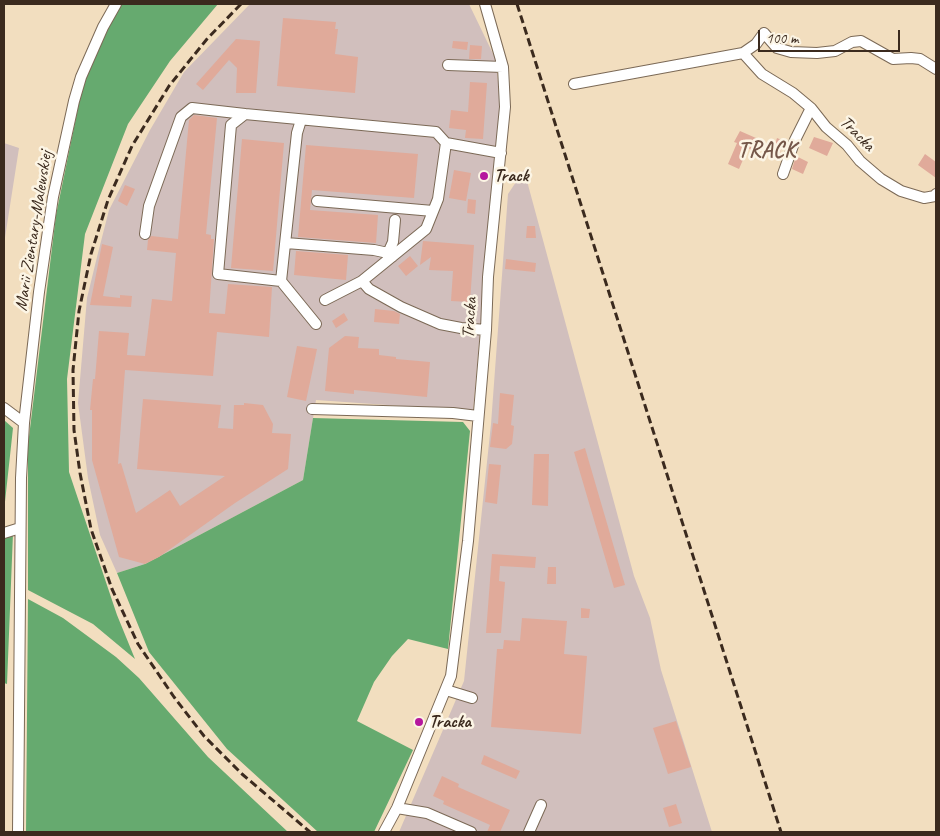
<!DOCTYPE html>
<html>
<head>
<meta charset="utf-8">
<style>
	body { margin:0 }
	#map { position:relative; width:940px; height:836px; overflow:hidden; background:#f2debf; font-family:Caveat,sans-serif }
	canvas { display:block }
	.frame { position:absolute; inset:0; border:5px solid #3b2a1e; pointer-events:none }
	.scale { position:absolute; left:758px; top:30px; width:142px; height:22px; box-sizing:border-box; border:2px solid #3b2a1e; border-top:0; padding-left:6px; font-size:15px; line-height:18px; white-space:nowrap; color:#3b2a1e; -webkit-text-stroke:4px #fcf5e5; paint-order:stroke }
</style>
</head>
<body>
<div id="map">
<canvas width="940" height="836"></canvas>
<div class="frame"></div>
<div class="scale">100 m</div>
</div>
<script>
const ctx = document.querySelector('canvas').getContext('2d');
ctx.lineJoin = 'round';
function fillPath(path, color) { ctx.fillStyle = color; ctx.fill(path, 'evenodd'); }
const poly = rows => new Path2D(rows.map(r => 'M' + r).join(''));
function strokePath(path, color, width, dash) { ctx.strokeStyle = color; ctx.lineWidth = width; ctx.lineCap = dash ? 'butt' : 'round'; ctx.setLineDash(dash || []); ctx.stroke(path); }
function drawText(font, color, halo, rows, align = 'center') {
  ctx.font = font + ' Caveat,sans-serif'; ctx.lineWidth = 5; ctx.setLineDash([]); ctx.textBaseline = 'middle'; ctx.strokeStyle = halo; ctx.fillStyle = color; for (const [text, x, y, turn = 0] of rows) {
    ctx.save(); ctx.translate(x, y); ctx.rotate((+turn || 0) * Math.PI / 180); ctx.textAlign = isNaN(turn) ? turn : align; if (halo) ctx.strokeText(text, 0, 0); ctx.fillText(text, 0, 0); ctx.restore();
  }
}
fillPath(poly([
	[250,4,469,4,496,60,500,105,473,411,316,400,303,480,145,564,117,573,100,535,88,478,78,403,87,298,97,257,109,210,150,130,184,72],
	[4,143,19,148,4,244],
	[524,170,634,576,650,618,661,670,712,832,399,832,464,681,491,424,508,194]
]), '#d1bfbd');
fillPath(poly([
	[119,4,218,4,170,61,128,124,85,234,67,379,69,472,117,615,135,659,93,624,28,590,28,445,56,215,84,79],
	[313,418,463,422,470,431,448,649,408,639,392,656,374,682,357,721,413,750,374,832,318,832,227,749,149,652,117,573,145,564,303,480],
	[4,420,13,428,4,511],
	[13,533,7,684,4,683,4,536],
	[28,599,63,618,116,657,139,678,208,757,288,832,26,832]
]), '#66aa6f');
fillPath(poly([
	[283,18,336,22,335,29,338,29,335,54,358,57,355,93,277,86],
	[236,39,260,41,256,93,236,93,237,68,229,60,203,90,196,84],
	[453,41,468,42,467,50,452,48],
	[470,45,482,46,481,59,469,59],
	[470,82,487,83,483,139,465,138,466,130,449,128,451,110,468,112],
	[194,115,217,118,206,234,211,235,211,239,214,239,209,313,225,314,228,284,272,287,269,337,217,332,213,376,125,370,118,464,121,463,136,513,170,490,180,506,225,476,137,469,143,399,221,405,218,428,233,429,234,405,244,405,244,403,263,405,273,424,272,433,291,434,288,469,235,503,159,557,145,564,119,557,92,460,92,410,90,410,93,379,95,379,99,331,129,333,127,355,145,356,152,299,172,301,176,253,147,250,148,240,151,236,178,239,189,120],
	[740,131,756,138,751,150,748,148,739,169,728,164,737,143,734,142],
	[814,137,833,143,827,156,809,148],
	[777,138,784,141,780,153,773,151],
	[242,139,284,143,273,271,231,268],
	[306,145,418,154,414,198,312,190,310,210,378,215,376,243,298,237],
	[925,154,936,162,936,178,918,165],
	[796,156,808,162,803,174,792,169],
	[454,170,471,173,466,201,449,198],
	[125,185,135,189,127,206,118,201],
	[468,199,476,200,475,214,467,213],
	[527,226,535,226,536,238,526,238],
	[423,241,474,245,470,302,451,301,453,271,429,270,431,257,420,265],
	[102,244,113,247,103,296,120,298,120,295,132,296,131,307,90,305],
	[296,251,348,255,346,280,294,275],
	[410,256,418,266,406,276,398,266],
	[506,259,536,263,535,272,505,269],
	[375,309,394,311,400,314,399,324,374,322],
	[344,313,348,320,336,328,332,321],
	[345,336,359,337,358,348,379,349,379,355,396,357,396,359,430,362,427,397,354,390,354,394,325,391,329,348],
	[297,346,317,349,306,401,287,397],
	[500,393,514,395,511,425,514,426,512,444,506,449,490,447,493,423,498,424],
	[585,448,625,585,614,588,574,452],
	[534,454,549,454,548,506,532,505],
	[489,464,501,465,497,504,485,502],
	[492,554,536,557,535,568,500,566,499,581,505,582,501,633,486,633],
	[548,567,556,567,556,584,547,584],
	[581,608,590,609,589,618,581,618],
	[522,618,567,621,564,654,587,656,581,734,491,727,497,649,503,649,504,640,520,641],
	[676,721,691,767,668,774,653,728],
	[484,755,520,771,516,779,481,764],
	[442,776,459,784,458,787,510,810,500,832,487,832,490,825,443,804,444,801,433,796],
	[676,804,682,823,669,827,663,808]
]), '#e0aa9a');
const minor = poly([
	[743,53,762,74,793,93,811,108,826,127,847,145,860,161,881,179,901,191,924,198,935,196,936,194],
	[448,65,503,67],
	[574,84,743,53,756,44,764,33,777,48,791,52,817,53,835,51,852,42,861,41,893,59,911,58,920,59,936,69],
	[446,143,501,153],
	[783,174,795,140,811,108],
	[317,201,433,211],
	[145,234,149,206,181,117,192,108,245,114],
	[286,243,374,250,388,253,392,257],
	[388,253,393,242,395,220],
	[281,281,297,133,301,120],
	[362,281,369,289,401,307,440,324,461,328,486,330],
	[316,324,281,281,218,274,231,125,245,114,436,132,446,143,438,199,426,229,362,281,325,300],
	[4,408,24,423],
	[312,409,453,413,478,416],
	[4,533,20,528],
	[446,690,472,698],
	[397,808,427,813,471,832],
	[18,832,21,478,24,423,39,292,53,197,74,101,81,77,103,27,116,4],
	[384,832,397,808,451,676,468,541,486,330,488,277,505,107,503,67,485,4],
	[529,832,541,805]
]);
strokePath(minor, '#7b6956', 12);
strokePath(minor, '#fff', 10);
strokePath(poly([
	[241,4,207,39,169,86,132,146,108,200,91,254,79,311,73,370,74,430,80,473,91,529,112,589,138,644,174,697,204,736,242,774,310,832],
	[517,4,781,832]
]), '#3b2a1e', 3, [8, 4]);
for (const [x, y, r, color] of [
	[484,176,5,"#b5179e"],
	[419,722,5,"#b5179e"]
]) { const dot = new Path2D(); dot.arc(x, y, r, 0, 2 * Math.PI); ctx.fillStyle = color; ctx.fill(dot); strokePath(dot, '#fcf5e5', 2); }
drawText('18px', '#3b2a1e', '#fcf5e5', [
	["Tracka",857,134,45],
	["Marii Zientary-Malewskiej",34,231,-81],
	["Tracka",470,318,-86]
]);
drawText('bold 18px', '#3b2a1e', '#fcf5e5', [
	["Track",494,176],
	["Tracka",429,722]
], 'left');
ctx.letterSpacing = '1px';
drawText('bold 22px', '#755749', '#fcf5e5', [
	["TRACK",767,151]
]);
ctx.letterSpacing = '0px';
</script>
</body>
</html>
